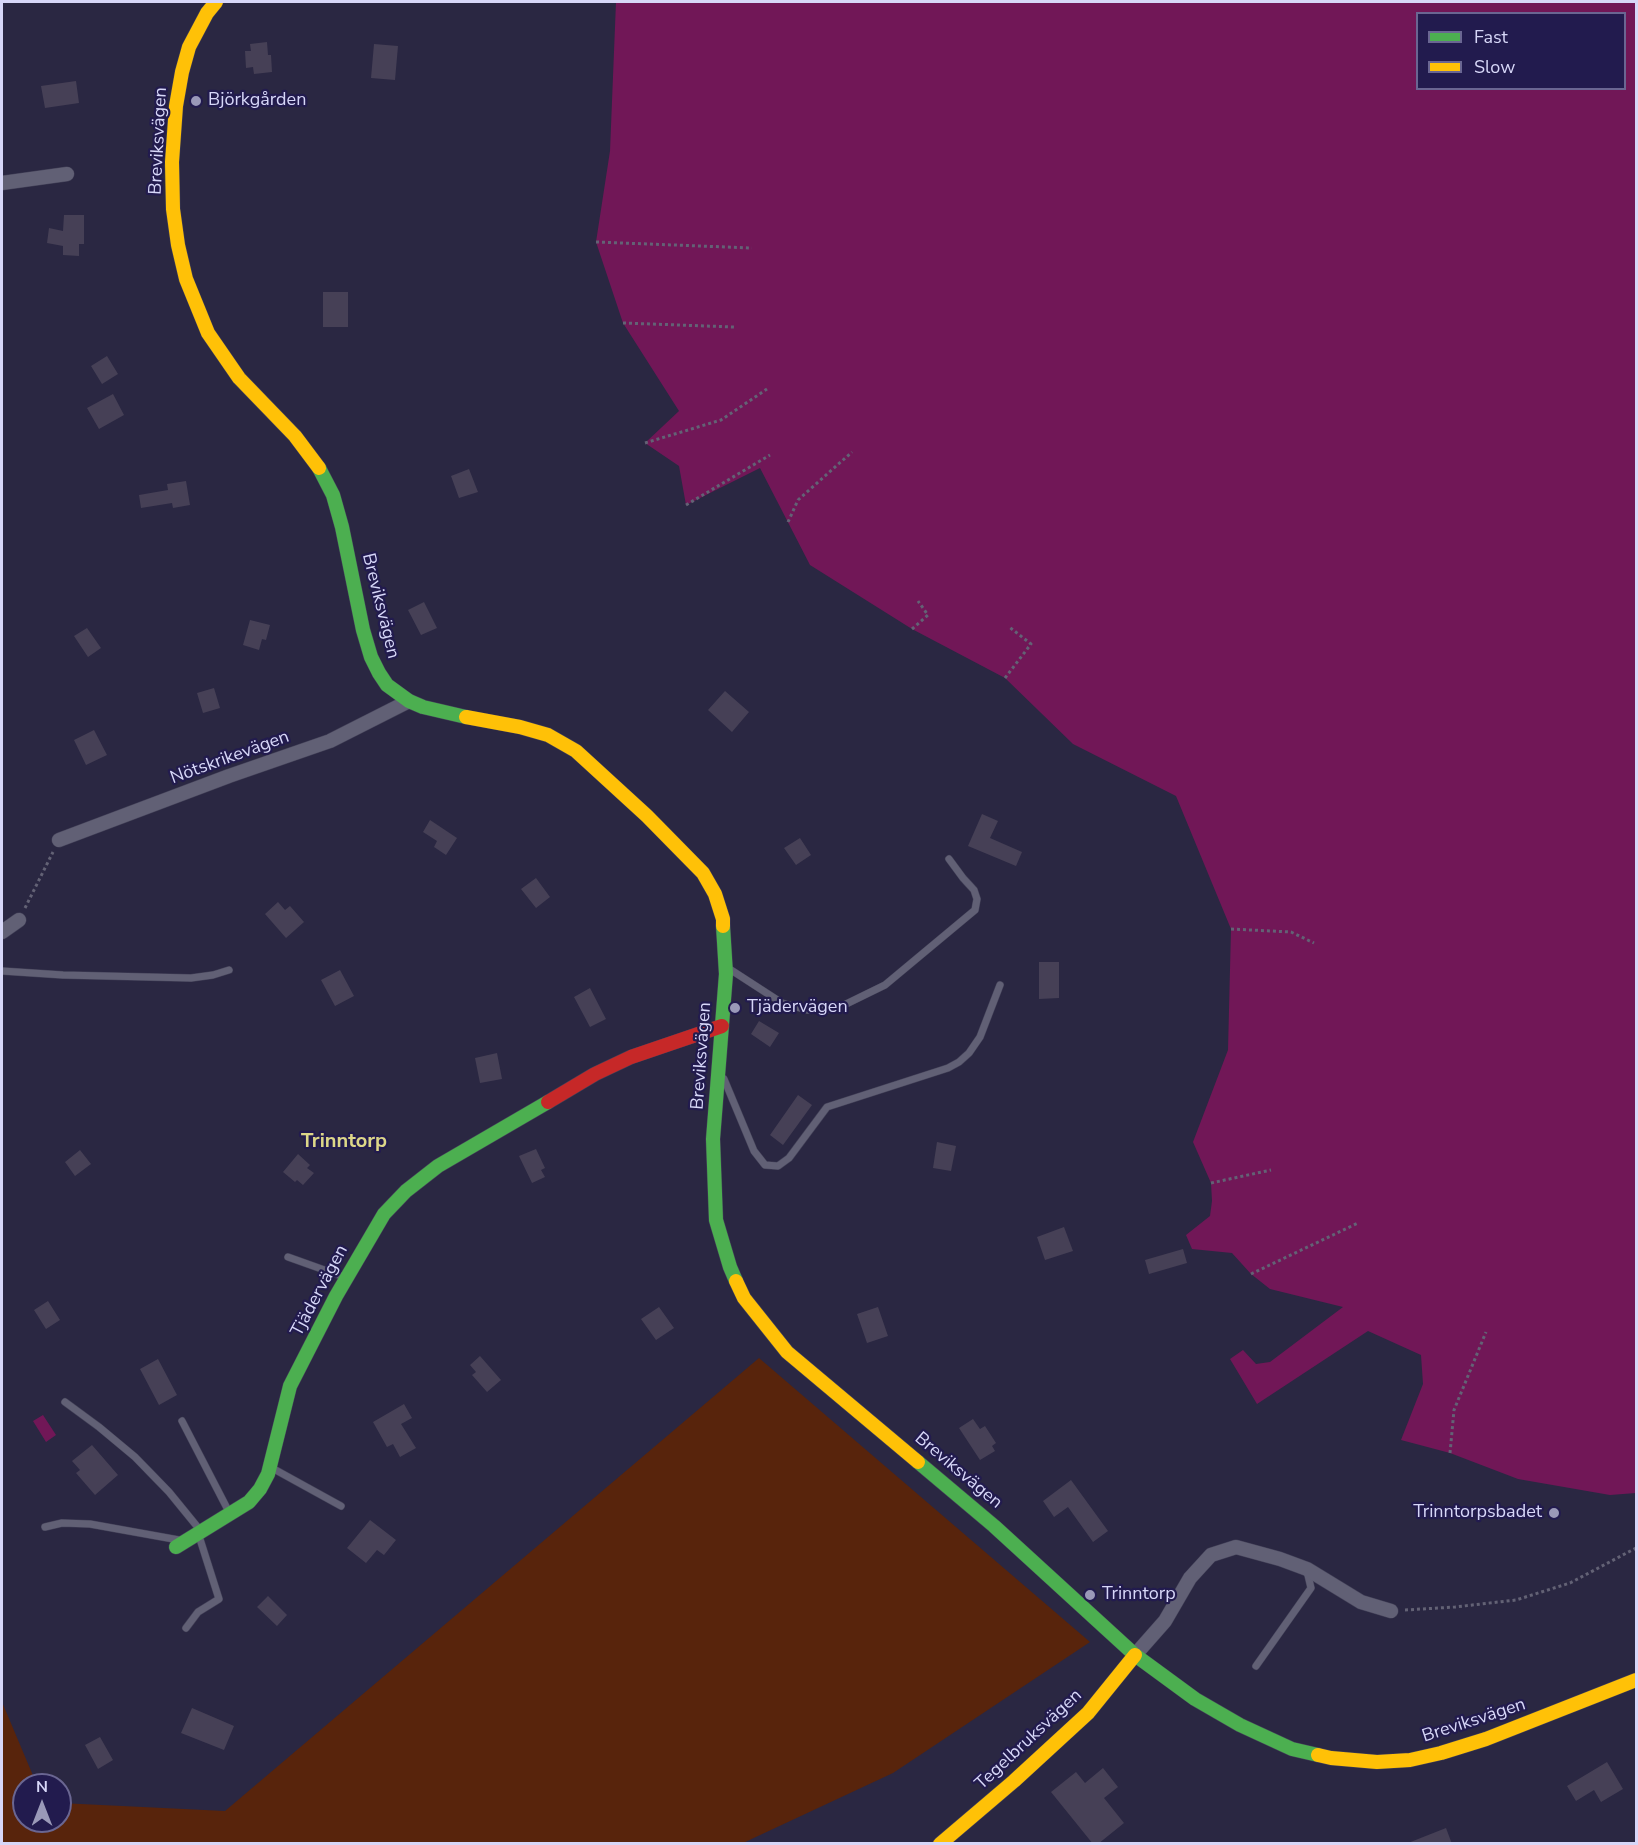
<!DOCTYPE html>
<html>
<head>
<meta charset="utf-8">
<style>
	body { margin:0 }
	#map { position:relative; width:1638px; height:1845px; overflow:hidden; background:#2a2742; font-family:"Nunito Sans",sans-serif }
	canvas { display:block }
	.frame { position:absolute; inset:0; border:3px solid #d7d7f8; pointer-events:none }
	.legend { position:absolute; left:1416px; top:12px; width:210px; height:78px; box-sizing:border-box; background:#221b4e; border:2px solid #6a6692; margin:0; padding:8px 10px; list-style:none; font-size:18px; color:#d7d7f8 }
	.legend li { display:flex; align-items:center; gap:12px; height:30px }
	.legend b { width:30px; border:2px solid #6a6692 }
	.north { position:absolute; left:12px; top:1773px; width:60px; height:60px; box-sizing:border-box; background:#221b4e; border:2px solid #6a6692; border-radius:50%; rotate:0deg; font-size:16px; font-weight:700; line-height:24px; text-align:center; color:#d7d7f8 }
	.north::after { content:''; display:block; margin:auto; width:21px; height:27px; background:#9a99b8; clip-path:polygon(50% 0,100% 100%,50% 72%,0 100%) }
</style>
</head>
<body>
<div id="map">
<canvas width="1638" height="1845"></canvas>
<div class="frame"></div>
<ul class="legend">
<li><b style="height:8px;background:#4caf50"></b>Fast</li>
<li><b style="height:8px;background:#ffc107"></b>Slow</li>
</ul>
<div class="north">N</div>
</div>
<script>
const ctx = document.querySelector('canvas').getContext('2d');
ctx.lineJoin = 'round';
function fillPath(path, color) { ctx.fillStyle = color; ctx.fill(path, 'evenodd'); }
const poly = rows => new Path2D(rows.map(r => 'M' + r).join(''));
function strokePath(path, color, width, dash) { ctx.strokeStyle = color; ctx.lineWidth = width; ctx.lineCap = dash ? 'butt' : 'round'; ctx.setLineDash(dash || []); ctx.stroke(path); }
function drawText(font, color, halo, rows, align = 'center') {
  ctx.font = font + ' "Nunito Sans",sans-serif'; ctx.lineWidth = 4.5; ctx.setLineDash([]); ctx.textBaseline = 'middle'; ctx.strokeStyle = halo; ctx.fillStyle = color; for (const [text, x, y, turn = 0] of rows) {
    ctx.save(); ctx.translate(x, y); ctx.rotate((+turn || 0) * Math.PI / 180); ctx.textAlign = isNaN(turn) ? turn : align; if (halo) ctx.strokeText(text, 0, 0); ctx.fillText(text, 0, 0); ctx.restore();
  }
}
fillPath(poly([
	[759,1358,1090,1642,893,1773,743,1843,2,1843,2,1702,37,1785,24,1785,24,1821,60,1821,60,1803,225,1811]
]), '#58240c');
fillPath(poly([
	[616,2,1636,2,1636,1493,1610,1495,1518,1479,1450,1453,1401,1440,1423,1384,1421,1355,1368,1331,1257,1404,1230,1359,1243,1350,1256,1364,1270,1362,1343,1307,1270,1289,1251,1274,1232,1253,1192,1249,1186,1235,1210,1216,1212,1201,1211,1183,1193,1142,1228,1050,1231,929,1176,796,1073,744,1005,678,912,629,810,565,760,468,686,505,679,466,645,443,679,411,623,323,596,242,610,151],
	[1418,14,1624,14,1624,88,1418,88],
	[43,1415,56,1435,46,1442,33,1421]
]), '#711757');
fillPath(poly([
	[267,42,268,55,271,55,272,72,254,74,253,67,246,68,245,51,251,51,250,44],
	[374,44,398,46,395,80,371,78],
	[76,81,79,103,45,108,41,86],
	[64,215,84,215,84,244,79,244,79,256,63,255,63,246,47,243,49,228,63,231],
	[323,292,348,292,348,327,323,327],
	[107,356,118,374,102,384,91,366],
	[113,394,124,415,99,429,87,408],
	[469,469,478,492,459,498,451,476],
	[186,481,190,505,173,508,172,503,141,508,139,495,168,490,167,484],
	[424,602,437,628,421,635,408,610],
	[250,620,270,625,266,640,262,639,259,650,243,645],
	[87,628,101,648,88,657,74,636],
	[214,688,220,708,203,713,197,693],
	[725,691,749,712,732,732,708,710],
	[94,730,107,755,86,765,74,740],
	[982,814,998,821,990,838,1022,852,1016,866,968,846],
	[430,820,457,838,446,855,434,847,437,841,423,832],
	[800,838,811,855,796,865,784,848],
	[536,878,550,897,536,908,521,889],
	[278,902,285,910,290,906,304,922,286,938,265,914],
	[1039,962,1059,962,1059,998,1039,999],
	[340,970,354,996,335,1006,321,980],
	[590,988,606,1019,590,1027,574,997],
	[759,1021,779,1033,770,1047,751,1034],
	[497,1053,502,1079,480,1083,475,1058],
	[798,1095,812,1105,783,1145,770,1135],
	[937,1142,956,1146,951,1171,933,1168],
	[536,1149,545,1168,541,1170,545,1177,532,1183,519,1156],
	[80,1150,91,1164,75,1176,65,1162],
	[298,1154,310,1165,307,1168,314,1173,303,1185,297,1180,295,1182,283,1172],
	[1064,1227,1073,1251,1045,1260,1037,1237],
	[1183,1249,1187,1263,1149,1274,1145,1260],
	[48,1301,60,1320,46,1329,34,1310],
	[659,1307,674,1328,656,1340,641,1319],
	[878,1307,888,1336,867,1343,857,1314],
	[480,1356,501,1380,487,1392,472,1375,476,1372,470,1365],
	[158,1359,177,1395,159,1405,140,1369],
	[404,1404,412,1418,401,1424,416,1448,400,1457,393,1444,387,1447,373,1422],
	[973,1419,980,1429,985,1426,996,1443,992,1446,995,1451,980,1460,959,1428],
	[92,1445,118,1475,95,1495,76,1473,80,1470,72,1461],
	[1071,1480,1108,1531,1093,1542,1068,1507,1054,1517,1043,1501],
	[370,1520,396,1540,384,1555,377,1550,366,1563,347,1548],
	[268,1596,287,1615,277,1626,257,1607],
	[192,1708,234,1726,224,1750,181,1733],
	[100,1737,113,1760,98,1769,85,1745],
	[1607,1762,1623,1789,1601,1802,1594,1790,1576,1801,1567,1786],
	[1103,1768,1118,1787,1104,1798,1124,1823,1098,1844,1093,1844,1051,1792,1076,1772,1085,1783],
	[1446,1828,1452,1844,1408,1844,1408,1843]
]), '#464056');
const lane = poly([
	[728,968,782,1003,807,1010,825,1010,840,1007,885,985,975,910,977,899,974,890,963,878,949,859],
	[2,971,63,975,191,978,213,975,229,970],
	[724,1079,754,1151,765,1165,778,1166,789,1158,827,1107,948,1068,959,1062,969,1053,980,1037,1000,985],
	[288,1257,344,1277],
	[65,1402,99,1427,135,1457,169,1492,200,1530],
	[182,1421,229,1512],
	[272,1468,341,1506],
	[45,1527,62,1523,90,1524,179,1540],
	[186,1628,198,1612,219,1599,199,1536],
	[1256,1666,1311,1588,1307,1571]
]);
const street = poly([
	[2,183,67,174],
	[59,840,229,776,330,741,409,701],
	[2,932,19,920],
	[1135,1655,1165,1621,1190,1578,1211,1555,1236,1547,1280,1559,1307,1569,1361,1602,1391,1611]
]);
const fast = poly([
	[319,468,333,495,342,527,363,630,371,657,379,673,387,685,409,701,423,707,466,717],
	[723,926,726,974,713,1139,716,1220,730,1267,736,1281],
	[918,1462,994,1526,1135,1655,1195,1699,1240,1725,1292,1749,1318,1755],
	[176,1547,249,1502,260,1489,268,1474,290,1386,336,1296,384,1214,406,1191,438,1166,548,1102]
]);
const slow = poly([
	[216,2,207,13,189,47,182,72,176,106,172,162,173,209,178,245,186,279,208,333,239,378,295,436,319,468],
	[466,717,520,727,548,735,576,751,647,816,703,873,715,894,723,919,723,926],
	[736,1281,744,1298,787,1352,918,1462],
	[1318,1755,1331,1758,1377,1762,1410,1760,1441,1753,1486,1739,1636,1680],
	[940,1844,1014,1781,1088,1713,1135,1655]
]);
const jam = poly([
	[548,1102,595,1074,631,1057,722,1026]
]);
strokePath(lane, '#434158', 8);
strokePath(street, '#434158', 15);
strokePath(fast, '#434158', 15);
strokePath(slow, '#434158', 15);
strokePath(jam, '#434158', 15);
strokePath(poly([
	[596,242,752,248],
	[623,323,734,327],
	[645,443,721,420,767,389],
	[686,505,770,455],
	[788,522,798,500,852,452],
	[912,629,928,615,918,601],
	[1005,678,1031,644,1008,626],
	[25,908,53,852],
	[1231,929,1291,932,1314,943],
	[1211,1183,1271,1170],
	[1251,1274,1358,1223],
	[1450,1453,1454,1410,1486,1332],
	[1405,1610,1455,1607,1516,1600,1570,1583,1636,1548]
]), '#636275', 3, [3, 3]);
strokePath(lane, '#616075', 7);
strokePath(street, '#616075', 14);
strokePath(fast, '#4caf50', 14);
strokePath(slow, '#ffc107', 14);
strokePath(jam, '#c62828', 14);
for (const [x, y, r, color] of [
	[196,101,6,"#9a99b8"],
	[735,1008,6,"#9a99b8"],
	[1554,1513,6,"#9a99b8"],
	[1090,1595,6,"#9a99b8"]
]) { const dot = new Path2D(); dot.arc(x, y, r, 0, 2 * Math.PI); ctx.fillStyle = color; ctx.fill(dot); strokePath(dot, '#221b4e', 2); }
drawText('18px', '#d7d7f8', '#221b4e', [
	["Björkgården",208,101],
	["Tjädervägen",747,1008],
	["Trinntorpsbadet",1542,1513,"right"],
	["Trinntorp",1102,1595]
], 'left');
drawText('18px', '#d7d7f8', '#221b4e', [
	["Breviksvägen",159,141,-87],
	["Breviksvägen",380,606,76],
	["Nötskrikevägen",230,758,-20],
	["Breviksvägen",702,1056,-86],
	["Tjädervägen",320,1291,-62],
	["Breviksvägen",958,1471,40],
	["Breviksvägen",1474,1721,-18],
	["Tegelbruksvägen",1029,1740,-43]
]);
drawText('bold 20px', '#dcd688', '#221b4e', [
	["Trinntorp",344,1142]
]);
</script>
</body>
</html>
